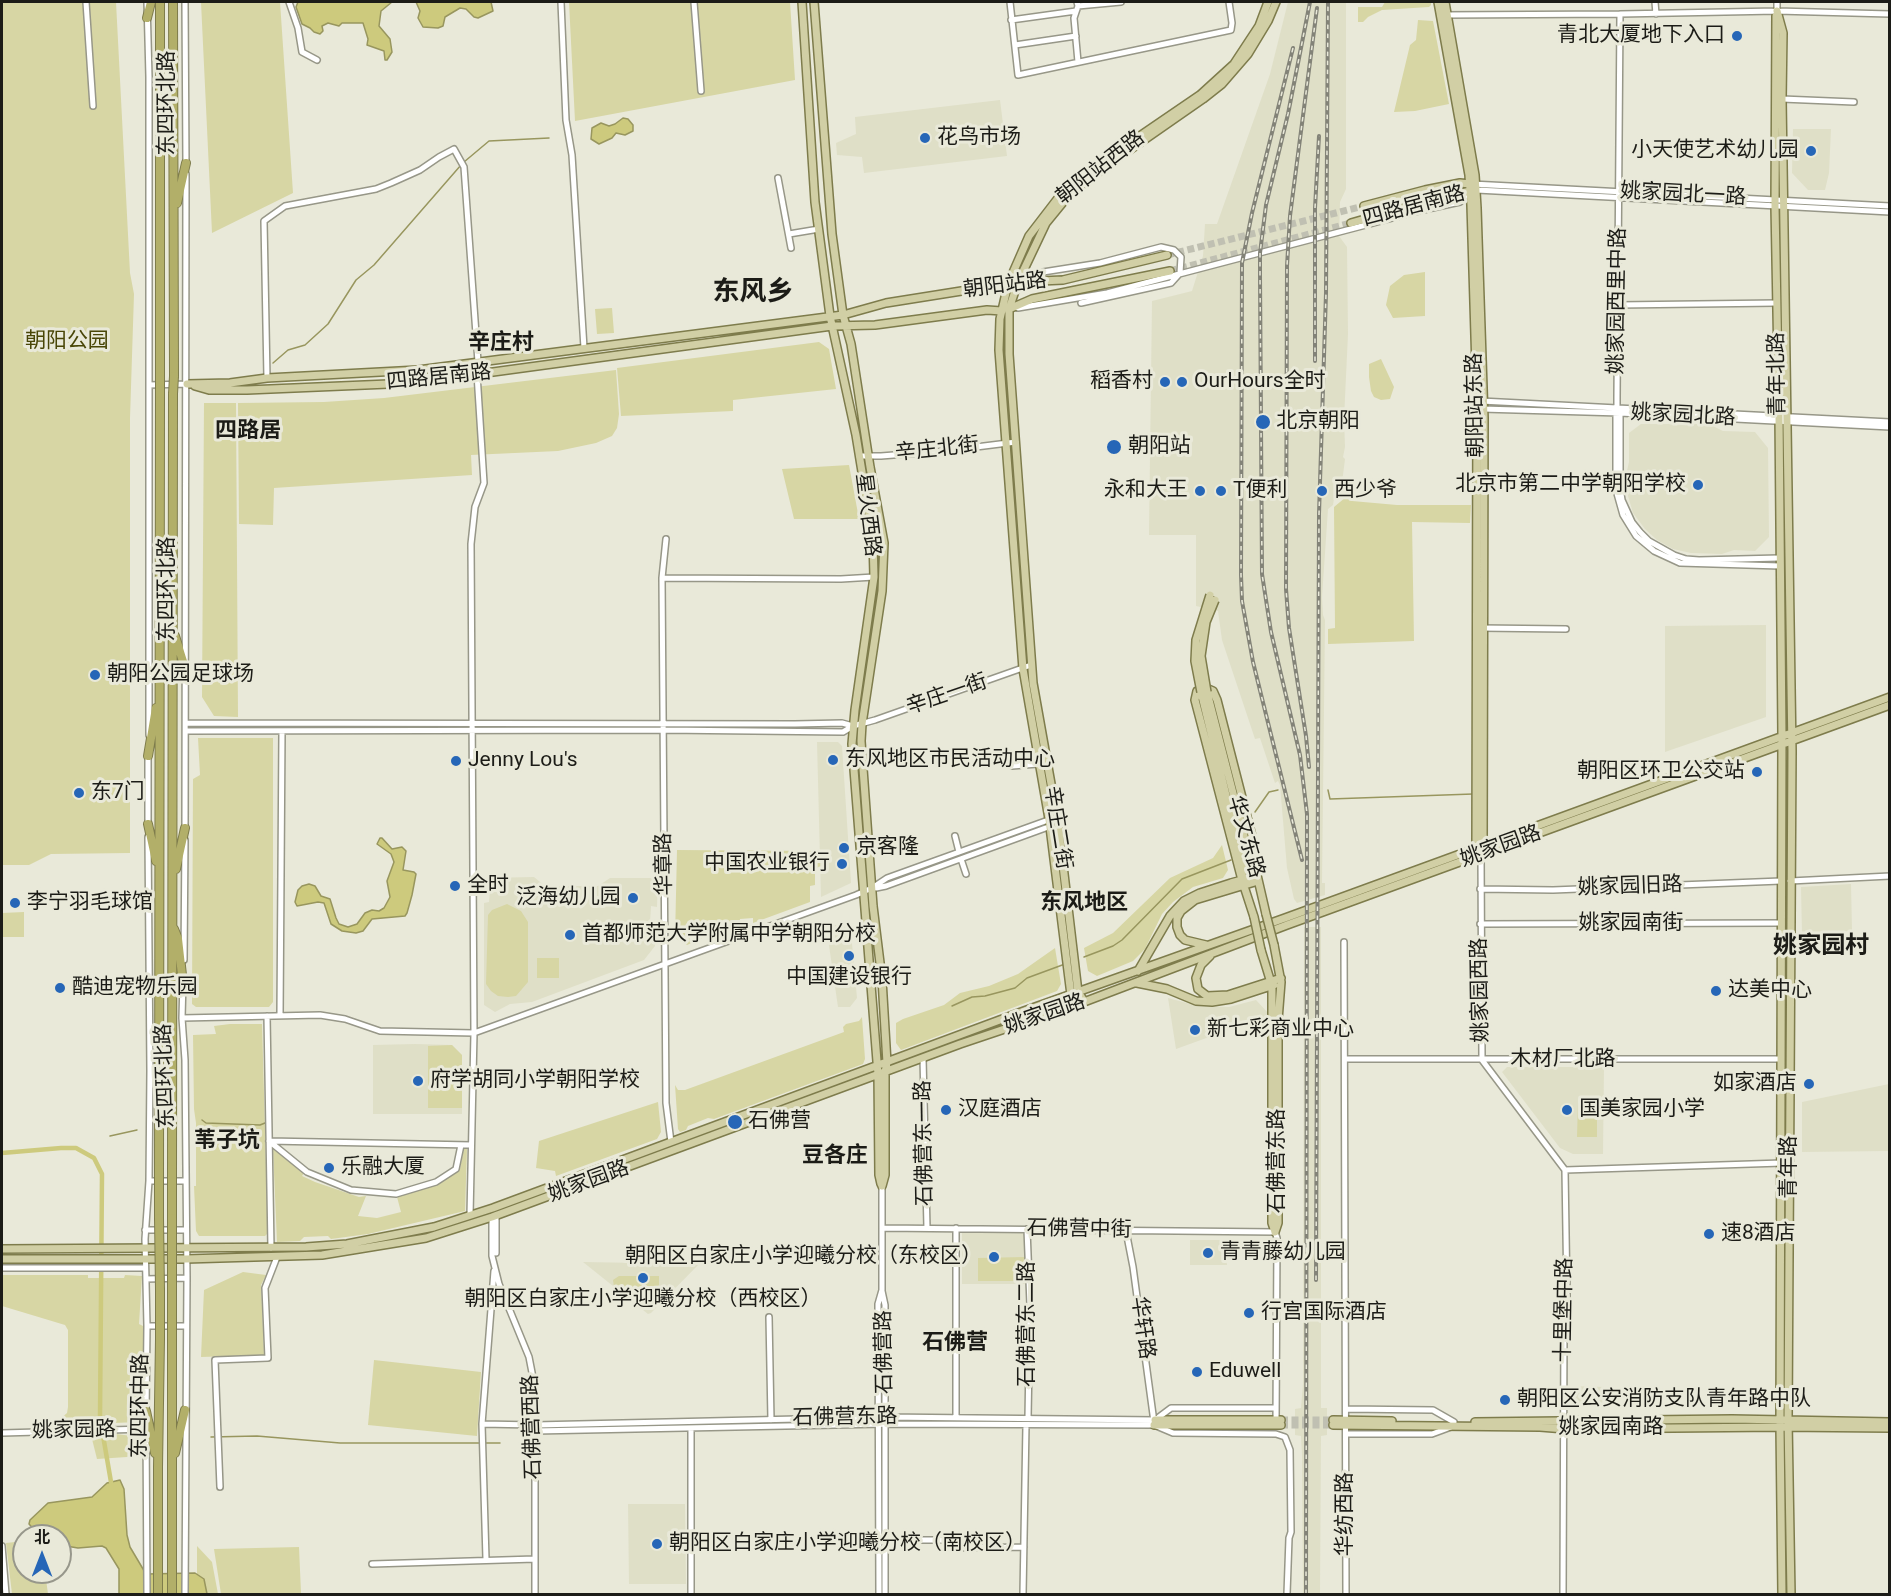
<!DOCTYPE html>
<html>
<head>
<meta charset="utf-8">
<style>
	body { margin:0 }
	#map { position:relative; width:1891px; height:1596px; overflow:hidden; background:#e9e9d9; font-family:Roboto,"Noto Sans SC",sans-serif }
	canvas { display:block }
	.frame { position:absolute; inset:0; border:3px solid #1c1c17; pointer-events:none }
	.north { position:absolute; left:12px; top:1524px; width:60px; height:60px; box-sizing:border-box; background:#e9e9d9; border:2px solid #97978b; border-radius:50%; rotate:0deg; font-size:16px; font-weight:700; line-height:24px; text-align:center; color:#1c1c17 }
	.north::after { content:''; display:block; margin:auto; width:21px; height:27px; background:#2666b7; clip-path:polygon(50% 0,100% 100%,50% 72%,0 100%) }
</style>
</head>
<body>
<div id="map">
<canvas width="1891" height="1596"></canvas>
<div class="frame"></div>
<div class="north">北</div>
</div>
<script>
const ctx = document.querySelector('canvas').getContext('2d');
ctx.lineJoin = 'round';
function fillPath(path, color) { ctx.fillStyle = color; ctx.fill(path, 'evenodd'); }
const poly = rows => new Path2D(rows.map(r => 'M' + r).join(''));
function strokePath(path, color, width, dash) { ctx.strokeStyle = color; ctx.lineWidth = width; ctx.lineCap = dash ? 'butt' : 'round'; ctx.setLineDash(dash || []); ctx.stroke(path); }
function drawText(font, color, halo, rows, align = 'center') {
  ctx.font = font + ' Roboto,"Noto Sans SC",sans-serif'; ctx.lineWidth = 6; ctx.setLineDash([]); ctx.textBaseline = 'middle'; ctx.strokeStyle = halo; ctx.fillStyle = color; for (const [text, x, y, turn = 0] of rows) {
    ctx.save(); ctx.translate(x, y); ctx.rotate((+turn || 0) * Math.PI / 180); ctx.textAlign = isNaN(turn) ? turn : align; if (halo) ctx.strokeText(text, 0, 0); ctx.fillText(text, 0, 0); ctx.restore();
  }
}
fillPath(poly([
	[1288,2,1346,2,1346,189,1340,202,1339,236,1347,247,1348,334,1344,419,1345,447,1343,457,1345,459,1342,483,1335,492,1333,505,1328,509,1322,597,1323,615,1325,620,1322,883,1325,883,1325,895,1297,903,1294,899,1287,868,1280,785,1278,781,1275,783,1260,738,1255,739,1222,640,1218,611,1196,606,1196,535,1149,535,1152,301,1192,291,1203,256,1205,224,1217,224,1270,74],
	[1000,100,1007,156,864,173,862,157,837,155,836,143,856,134,855,117],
	[1793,129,1831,129,1829,173,1825,190,1808,190,1792,173],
	[1641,424,1709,424,1723,431,1755,432,1768,448,1769,537,1755,551,1734,550,1722,554,1691,553,1673,549,1657,540,1645,529,1633,513,1628,496,1626,475,1629,462,1629,433],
	[1766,625,1766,717,1665,752,1665,626],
	[817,742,838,742,842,746,851,883,821,897],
	[534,877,545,886,598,886,610,878,658,878,657,907,651,906,650,923,656,924,655,946,644,960,532,1002,510,1004,495,1012,484,1005,484,903,489,902,490,890,486,890,485,878],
	[1851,884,1852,931,1802,934,1801,887],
	[826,925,843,925,851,933,857,998,850,1007,838,1007],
	[1304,927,1321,927,1321,1408,1327,1408,1327,1435,1321,1436,1320,1594,1303,1594,1302,1455,1301,1436,1295,1435,1295,1409,1301,1408,1303,1384],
	[1168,998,1198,1006,1229,1007,1256,1000,1270,1015,1176,1049],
	[415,1044,452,1045,462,1055,462,1114,373,1114,373,1045],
	[1507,1067,1604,1067,1603,1154,1573,1154,1560,1148,1502,1072],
	[1889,1084,1889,1151,1802,1152,1802,1102],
	[962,1231,1026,1231,1026,1284,962,1284],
	[1190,1240,1224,1240,1227,1265,1190,1265],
	[583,1262,699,1264,651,1313,648,1314],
	[1572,1386,1605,1387,1605,1407,1580,1407,1575,1405,1573,1404],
	[628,1504,685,1504,686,1584,629,1584]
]), '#dfdfc7');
fillPath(poly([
	[2,2,116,2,130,273,134,294,130,418,130,853,51,854,29,865,2,865],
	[201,2,280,2,293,193,212,233],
	[569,2,790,2,795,80,575,121],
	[1385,2,1431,2,1431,5,1429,7,1382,10,1368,17,1363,22,1358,22,1358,7,1382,7],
	[1418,20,1433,21,1449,104,1415,111,1394,112,1410,45,1416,40],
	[1425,272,1425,316,1393,318,1386,305,1390,286,1404,275],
	[612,308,614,333,597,334,595,309],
	[819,342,829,349,836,389,733,400,733,411,621,416,617,368],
	[1381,359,1394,387,1390,399,1381,400,1374,397,1371,391,1369,377,1369,364],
	[616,370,619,414,617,428,612,436,596,443,558,451,471,455,472,475,274,488,273,525,239,524,238,403,324,402,384,398],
	[204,403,236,403,238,717,214,716,202,697],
	[849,465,859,519,794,519,782,469],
	[1346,497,1352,501,1397,505,1471,505,1470,523,1412,522,1414,641,1328,644,1328,629,1335,628,1334,507],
	[198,738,273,738,273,1002,269,1007,196,1007,192,1004,193,779,200,775],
	[1222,845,1228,870,1223,878,1193,887,1173,902,1162,914,1145,949,1133,961,1097,976,1088,971,1084,948,1113,933,1170,878,1213,858],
	[677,850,820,851,820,868,815,869,815,885,810,886,810,902,753,923,753,918,740,919,739,927,709,935,687,945,675,938],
	[507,904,521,911,528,922,528,982,516,996,508,997,498,996,491,991,486,984,488,915,492,910],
	[24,912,24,937,2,937,2,913],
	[1055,948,1061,984,1057,991,901,1050,896,1043,896,1023,903,1019,944,1005,960,993,989,986,1018,974],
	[537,958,559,958,559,978,537,978],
	[862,1017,865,1059,863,1064,714,1119,708,1118,688,1126,686,1130,680,1132,678,1129,675,1085,678,1090,685,1090,844,1032,843,1027,846,1024,859,1021],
	[230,1024,262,1024,268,1233,265,1236,199,1236,196,1231,194,1186,196,1186,196,1123,194,1109,193,1035,216,1034,214,1026],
	[452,1045,462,1055,462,1108,428,1108,428,1046],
	[658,1102,661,1132,657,1139,556,1176,555,1171,536,1168,539,1141],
	[1578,1103,1597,1103,1597,1137,1577,1137],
	[464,1148,467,1148,465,1211,368,1234,331,1239,328,1236,304,1237,300,1241,277,1242,273,1149,304,1173,302,1176,315,1182,359,1197,366,1196,358,1216,377,1218,401,1212,397,1197,439,1184,460,1169],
	[1025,1257,1025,1281,978,1281,978,1258],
	[243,1272,266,1275,261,1285,264,1355,201,1357,204,1290],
	[2,1275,88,1275,88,1278,124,1278,125,1275,142,1276,139,1324,143,1326,144,1330,140,1422,59,1425,59,1420,67,1413,68,1407,68,1330,65,1325,2,1306],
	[619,1276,659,1276,659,1285,652,1293,622,1293,614,1287,613,1280],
	[374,1360,481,1372,477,1436,368,1425],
	[116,1434,140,1437,142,1440,142,1456,97,1459,91,1435],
	[24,1541,24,1572,45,1572,48,1594,12,1594,6,1543],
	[197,1546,212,1562,218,1594,197,1594],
	[299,1547,301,1593,353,1594,221,1594,214,1549]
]), '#d7d6a4');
const water = poly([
	[298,2,392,2,381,11,379,26,390,39,392,52,387,60,385,60,384,51,367,45,368,39,363,23,342,23,339,26,328,23,322,26,323,31,320,34,314,32,310,28,302,24,296,7,298,2],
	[416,2,491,2,493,11,478,18,474,17,466,9,460,8,445,17,443,26,438,28,423,27,418,18,420,11,416,2],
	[623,118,628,119,633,125,633,131,625,135,616,133,612,138,599,144,591,139,592,128,601,123,609,126,615,124,623,118],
	[380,838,382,838,392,849,402,847,406,851,403,870,414,872,416,874,412,895,407,913,405,916,372,919,363,931,356,933,342,931,331,924,324,903,318,902,297,906,295,902,298,890,302,886,309,884,315,886,321,896,330,899,336,918,339,924,348,927,357,924,365,913,372,910,379,911,384,908,390,897,387,881,394,862,391,854,377,844,380,838],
	[120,1480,124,1489,127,1535,130,1547,146,1574,195,1573,204,1579,207,1594,119,1594,119,1569,106,1548,102,1546,78,1548,60,1545,60,1536,40,1536,29,1524,30,1520,48,1503,92,1497,107,1483,120,1480]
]);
fillPath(water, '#cdca7d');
strokePath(water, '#98965e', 1.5);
strokePath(poly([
	[464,162,489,141,549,138],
	[273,363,288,350,305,345,328,324,356,280,374,265,461,165],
	[1328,790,1330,799,1473,794],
	[1255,812,1269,792,1278,790],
	[1084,957,1113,946,1122,940,1182,879,1231,860],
	[952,1006,972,997,985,996,1015,988,1027,978,1065,964],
	[202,1120,206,1123,260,1125,265,1123],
	[110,1136,137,1130],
	[211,1437,257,1436,340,1443,481,1443],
	[486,1443,500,1443]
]), '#98965e', 1.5);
strokePath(poly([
	[2,1153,61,1148,76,1148,94,1158,102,1174,100,1418,111,1482]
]), '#cdca7d', 4.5);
strokePath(poly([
	[1167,255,1364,206],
	[1170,271,1351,223],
	[1281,1420,1333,1420],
	[1281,1425,1333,1425]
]), '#c0c0b2', 7, [7, 3.5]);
const minor = poly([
	[86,2,93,106],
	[147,2,149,77,149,735],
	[185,2,186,165],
	[289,2,298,28,302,52,317,60],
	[561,2,566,120,572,155,584,348],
	[694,2,701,91],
	[1010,2,1018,75,1231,30,1232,23,1229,2],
	[1077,2,1078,6,1074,18,1078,62],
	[1655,2,1656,14],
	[1078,6,1121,2],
	[1777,11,1777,2],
	[1620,14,1617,396,1617,407,1620,413,1620,488,1622,500,1632,522,1640,532,1649,541,1674,555,1686,559,1699,560,1779,558],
	[1444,15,1620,14,1777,11,1890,14],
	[1011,20,1076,11],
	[1015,45,1076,36],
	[1782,99,1854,102],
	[778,178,791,248],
	[1472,184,1890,206],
	[789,234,819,229],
	[1023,280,1043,272,1100,263,1161,247,1174,250,1181,257,1180,273,1171,283,1081,303],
	[1618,305,1777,303],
	[1018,308,1107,293,1423,210,1460,202,1470,191,1477,190,1890,212],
	[267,378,264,221,285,206,376,189,391,183,420,170,439,157,454,149,464,167,478,362,477,374,484,483,475,507,471,544,474,1033,470,1215],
	[149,385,187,384],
	[1481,401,1890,422],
	[1482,409,1620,413,1890,427],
	[1616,412,1616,490,1623,515,1636,536,1654,551,1680,563,1780,566],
	[859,456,881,456,944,451,1016,442],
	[666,539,662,578,666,1103,671,1142],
	[662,578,841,579,874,577],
	[1480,628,1566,629],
	[186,723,795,724,842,723,853,726],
	[186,731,664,730,843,732,853,726,875,720,1031,665],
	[1012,766,1038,764],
	[148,825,148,753],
	[185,831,186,174],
	[955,836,959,852],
	[1481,855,1482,1060,1565,1170],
	[961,859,966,874],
	[1790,881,1890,876],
	[876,888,886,886,1051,826],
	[1480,889,1553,890,1781,881],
	[1480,924,1781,923],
	[1344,942,1346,1594],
	[184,960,185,840],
	[183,981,182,1018,185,1060,187,1278,185,1594],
	[280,1015,282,731],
	[267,1016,271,1248],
	[182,1018,320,1015,345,1019,380,1031,474,1033,856,895,872,888,887,878,1051,819],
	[923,1058,927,1228],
	[1345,1059,1781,1059],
	[269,1141,307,1172,351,1190,396,1194,436,1182,456,1169,461,1145],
	[269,1141,471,1145],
	[1565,1170,1782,1163],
	[149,1181,186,1181],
	[492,1217,492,1256,499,1284,529,1357,535,1388,535,1594],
	[882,1228,1275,1232,1277,1238,1276,1423],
	[1027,1229,1030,1305,1028,1418],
	[145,1230,186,1230],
	[1126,1231,1133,1267,1154,1422],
	[496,1253,496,1215],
	[2,1268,145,1268],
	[146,1279,187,1278],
	[882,1291,885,1305,885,1594],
	[769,1317,771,1420],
	[147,1326,186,1326],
	[1346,1409,1433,1410,1454,1422],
	[146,1413,147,1326,145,1239,149,1181,150,1071,148,837],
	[956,1418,956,1228],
	[482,1424,535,1425,885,1417,1155,1420,1171,1408,1276,1408],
	[146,1425,147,1594],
	[691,1428,691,1594],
	[535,1431,885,1424,1154,1425,1173,1433,1276,1434,1285,1437,1290,1450,1291,1532,1289,1538,1287,1594],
	[2,1433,146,1429],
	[1346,1434,1432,1434,1451,1427],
	[220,1487,215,1360,268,1358,265,1288,277,1257],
	[896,1540,959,1540,965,1548,1024,1547],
	[2,1546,6,1594],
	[486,1559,482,1424,494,1271],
	[372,1564,535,1559],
	[879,1594,878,1304,882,1290,882,1186],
	[1023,1594,1026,1425],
	[1563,1594,1564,1326,1567,1296,1565,1170]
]);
const major = poly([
	[802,2,815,202,830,316,856,435,873,539,874,577,855,710,852,744,878,1074,879,1175,881,1184],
	[814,2,832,234,843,315,851,344,870,467,884,543,882,591,862,724,861,741,873,906,882,979,887,1063,885,1072,885,1175,882,1186],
	[1438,2,1469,175,1471,205,1477,401,1476,847],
	[1445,2,1475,175,1477,208,1484,418,1483,845],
	[1777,11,1783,33,1782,99,1792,751,1788,1420,1791,1594],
	[1776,16,1775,206,1779,416,1782,736,1780,1427,1782,1594],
	[1364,206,1425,190,1460,183,1470,184],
	[1351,223,1424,202,1470,191],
	[1009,309,1032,299,1170,271],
	[187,384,230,383,267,378,418,370,843,315,886,303,1018,282,1063,280,1167,255],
	[195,386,209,390,247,390,412,383,832,326,875,325,987,310,1002,311],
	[1201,692,1243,865,1242,880,1254,917],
	[1207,692,1251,863,1257,875,1266,914],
	[1206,945,1185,940,1180,935,1177,927,1177,918,1181,911,1195,900,1258,881],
	[1274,945,1281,982,1278,1020,1278,1223,1275,1232],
	[1261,950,1272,986,1272,1223,1275,1232],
	[1210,956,1201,965,1196,978,1198,989,1207,996,1228,995,1281,978],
	[1138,971,1170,916,1184,901,1200,893,1231,883,1242,880,1257,875,1256,852,1217,700,1213,691,1206,688,1197,691,1195,700,1242,880],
	[1137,983,1167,989,1196,1001,1212,1002,1231,999,1274,985],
	[1074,996,1071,995,1049,819,1023,669,999,350,1000,319,1008,284,1029,236,1059,197,1099,164,1200,95,1234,64,1259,26,1268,2],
	[1084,1001,1078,992,1058,823,1033,683,1009,354,1009,309,1018,282,1046,223,1064,201,1080,186,1101,170,1203,99,1222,84,1248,54,1268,21,1276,2],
	[2,1249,306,1247,347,1244,434,1227,493,1208,1024,1011,1285,918,1890,697],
	[2,1259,186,1259,322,1255,426,1238,492,1217,960,1044,1076,1005,1287,925,1890,705],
	[1155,1420,1281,1420],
	[1333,1420,1392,1421],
	[1475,1422,1732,1419,1890,1422],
	[1154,1425,1281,1425],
	[1333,1425,1540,1427,1565,1429,1780,1427,1890,1428]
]);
const highway = poly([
	[160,2,160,376],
	[173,2,174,376],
	[147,18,151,2],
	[177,203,186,163],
	[175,636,186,671],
	[148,756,156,708],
	[148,824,156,861],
	[176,869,185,828],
	[174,929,178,939,183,984],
	[159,1169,160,394],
	[172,1169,173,394],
	[159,1188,159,1218],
	[172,1218,172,1188],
	[172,1291,172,1319],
	[160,1319,160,1290],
	[172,1339,172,1594],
	[146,1411,155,1453],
	[175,1453,185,1410],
	[158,1594,158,1467,160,1339]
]);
strokePath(minor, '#979788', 8);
strokePath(major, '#7e7c4c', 10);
strokePath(highway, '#7e7c4c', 10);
strokePath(minor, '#fff', 5);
strokePath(major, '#d1cfa5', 7);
strokePath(highway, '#b2af69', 8);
const rail = poly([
	[1293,48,1252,213,1242,263,1241,575,1242,601,1253,662,1302,860],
	[1315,361,1315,208,1319,136],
	[1309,767,1306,736,1289,628,1286,589,1287,266,1290,216,1317,8],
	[1316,1280,1319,514,1326,293,1328,2],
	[1306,1594,1307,814,1300,755,1271,632,1262,574,1260,275,1260,253,1266,205,1288,114,1310,2]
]);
strokePath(rail, '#838378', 4);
strokePath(rail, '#e9e9d9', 1.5, [4.5]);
const majorBridge = poly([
	[1201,692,1195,661,1196,640,1210,595],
	[1207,692,1201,656,1206,622,1215,600],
	[1266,914,1274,945],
	[1254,917,1261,950]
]);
const highwayBridge = poly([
	[160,376,160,394],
	[173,394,174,376],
	[159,1169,159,1188],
	[172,1169,172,1188],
	[159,1218,160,1290],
	[172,1218,172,1291],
	[160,1319,160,1339],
	[172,1339,172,1319]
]);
strokePath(majorBridge, '#7e7c4c', 10, []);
strokePath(highwayBridge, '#7e7c4c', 10, []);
strokePath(majorBridge, '#d1cfa5', 7);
strokePath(highwayBridge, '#b2af69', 8);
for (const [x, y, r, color] of [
	[1737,36,6,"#2666b7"],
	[925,138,6,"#2666b7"],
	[1811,151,6,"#2666b7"],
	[1165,382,6,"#2666b7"],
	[1182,382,6,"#2666b7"],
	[1263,422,8,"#2666b7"],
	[1114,447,8,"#2666b7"],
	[1698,485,6,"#2666b7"],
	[1200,491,6,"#2666b7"],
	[1221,491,6,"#2666b7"],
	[1322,491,6,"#2666b7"],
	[95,675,6,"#2666b7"],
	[833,760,6,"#2666b7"],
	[456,761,6,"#2666b7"],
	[1757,772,6,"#2666b7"],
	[79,793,6,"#2666b7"],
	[844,848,6,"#2666b7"],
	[842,864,6,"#2666b7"],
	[455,886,6,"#2666b7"],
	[633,898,6,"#2666b7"],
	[15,903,6,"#2666b7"],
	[570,935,6,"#2666b7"],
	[849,956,6,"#2666b7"],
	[60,988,6,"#2666b7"],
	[1716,991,6,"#2666b7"],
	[1195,1030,6,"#2666b7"],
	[418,1081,6,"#2666b7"],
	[1809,1084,6,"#2666b7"],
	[946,1110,6,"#2666b7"],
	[1567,1110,6,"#2666b7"],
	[735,1122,8,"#2666b7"],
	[329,1168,6,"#2666b7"],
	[1709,1234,6,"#2666b7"],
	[1208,1253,6,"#2666b7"],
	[994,1257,6,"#2666b7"],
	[643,1278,6,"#2666b7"],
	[1249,1313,6,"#2666b7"],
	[1197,1372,6,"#2666b7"],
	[1505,1400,6,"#2666b7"],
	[657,1544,6,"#2666b7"]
]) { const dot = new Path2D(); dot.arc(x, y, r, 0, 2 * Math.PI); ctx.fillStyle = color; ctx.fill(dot); strokePath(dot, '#e9e9d9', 2); }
drawText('21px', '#1c1c17', '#e9e9d9', [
	["青北大厦地下入口",1725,36,"right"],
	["花鸟市场",937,138],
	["小天使艺术幼儿园",1799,151,"right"],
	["稻香村",1153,382,"right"],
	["OurHours全时",1194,382],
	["北京朝阳",1276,422],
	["朝阳站",1128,447],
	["北京市第二中学朝阳学校",1686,485,"right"],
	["永和大王",1188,491,"right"],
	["T便利",1233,491],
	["西少爷",1334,491],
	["朝阳公园足球场",107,675],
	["东风地区市民活动中心",845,760],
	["Jenny Lou's",468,761],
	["朝阳区环卫公交站",1745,772,"right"],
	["东7门",91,793],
	["京客隆",856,848],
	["中国农业银行",830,864,"right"],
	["全时",467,886],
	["泛海幼儿园",621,898,"right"],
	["李宁羽毛球馆",27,903],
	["首都师范大学附属中学朝阳分校",582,935],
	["中国建设银行",849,978,"center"],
	["酷迪宠物乐园",72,988],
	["达美中心",1728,991],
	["新七彩商业中心",1207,1030],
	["府学胡同小学朝阳学校",430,1081],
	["如家酒店",1797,1084,"right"],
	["汉庭酒店",958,1110],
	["国美家园小学",1579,1110],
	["石佛营",748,1122],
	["乐融大厦",341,1168],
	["速8酒店",1721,1234],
	["青青藤幼儿园",1220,1253],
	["朝阳区白家庄小学迎曦分校（东校区）",982,1257,"right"],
	["朝阳区白家庄小学迎曦分校（西校区）",643,1300,"center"],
	["行宫国际酒店",1261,1313],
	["Eduwell",1209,1372],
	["朝阳区公安消防支队青年路中队",1517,1400],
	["朝阳区白家庄小学迎曦分校（南校区）",669,1544]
], 'left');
drawText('21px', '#1c1c17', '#e9e9d9', [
	["东四环北路",168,103,-90],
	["朝阳站西路",1101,168,-38],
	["姚家园北一路",1683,195,3],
	["四路居南路",1414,207,-15],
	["朝阳站路",1005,286,-7],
	["姚家园西里中路",1618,301,-89],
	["青年北路",1778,374,-91],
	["四路居南路",439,378,-6],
	["朝阳站东路",1476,405,-91],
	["姚家园北路",1683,416,3],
	["辛庄北街",937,450,-6],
	["星火西路",867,515,83],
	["东四环北路",168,589,-90],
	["辛庄一街",947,695,-19],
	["辛庄二街",1057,828,81],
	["华文东路",1245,837,74],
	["姚家园路",1501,847,-20],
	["华章路",665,864,-91],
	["姚家园旧路",1630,887,-2],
	["姚家园南街",1631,924],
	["姚家园西路",1481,990,-91],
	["姚家园路",1045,1015,-19],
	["木材厂北路",1563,1060],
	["东四环北路",166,1076,-92],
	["石佛营东一路",925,1143,-91],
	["石佛营东路",1278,1161,-90],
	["青年路",1790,1167,-90],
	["姚家园路",589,1182,-20],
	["石佛营中街",1079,1230,1],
	["十里堡中路",1565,1310,-89],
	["石佛营东二路",1028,1324,-90],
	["华轩路",1142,1328,82],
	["石佛营路",885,1352,-91],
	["东四环中路",141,1406,-89],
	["石佛营东路",845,1418,-1],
	["石佛营西路",533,1427,-92],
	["姚家园南路",1611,1428],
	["姚家园路",74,1431,-1],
	["华纺西路",1346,1514,-90]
]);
drawText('21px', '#494607', '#e9e9d9', [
	["朝阳公园",67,342]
]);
drawText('bold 22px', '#1c1c17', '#e9e9d9', [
	["辛庄村",501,343],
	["四路居",248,431],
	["东风地区",1084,903],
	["苇子坑",227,1141],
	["豆各庄",835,1156],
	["石佛营",955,1343]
]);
drawText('bold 24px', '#1c1c17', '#e9e9d9', [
	["姚家园村",1821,947]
]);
drawText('bold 27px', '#1c1c17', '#e9e9d9', [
	["东风乡",753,293]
]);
</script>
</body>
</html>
